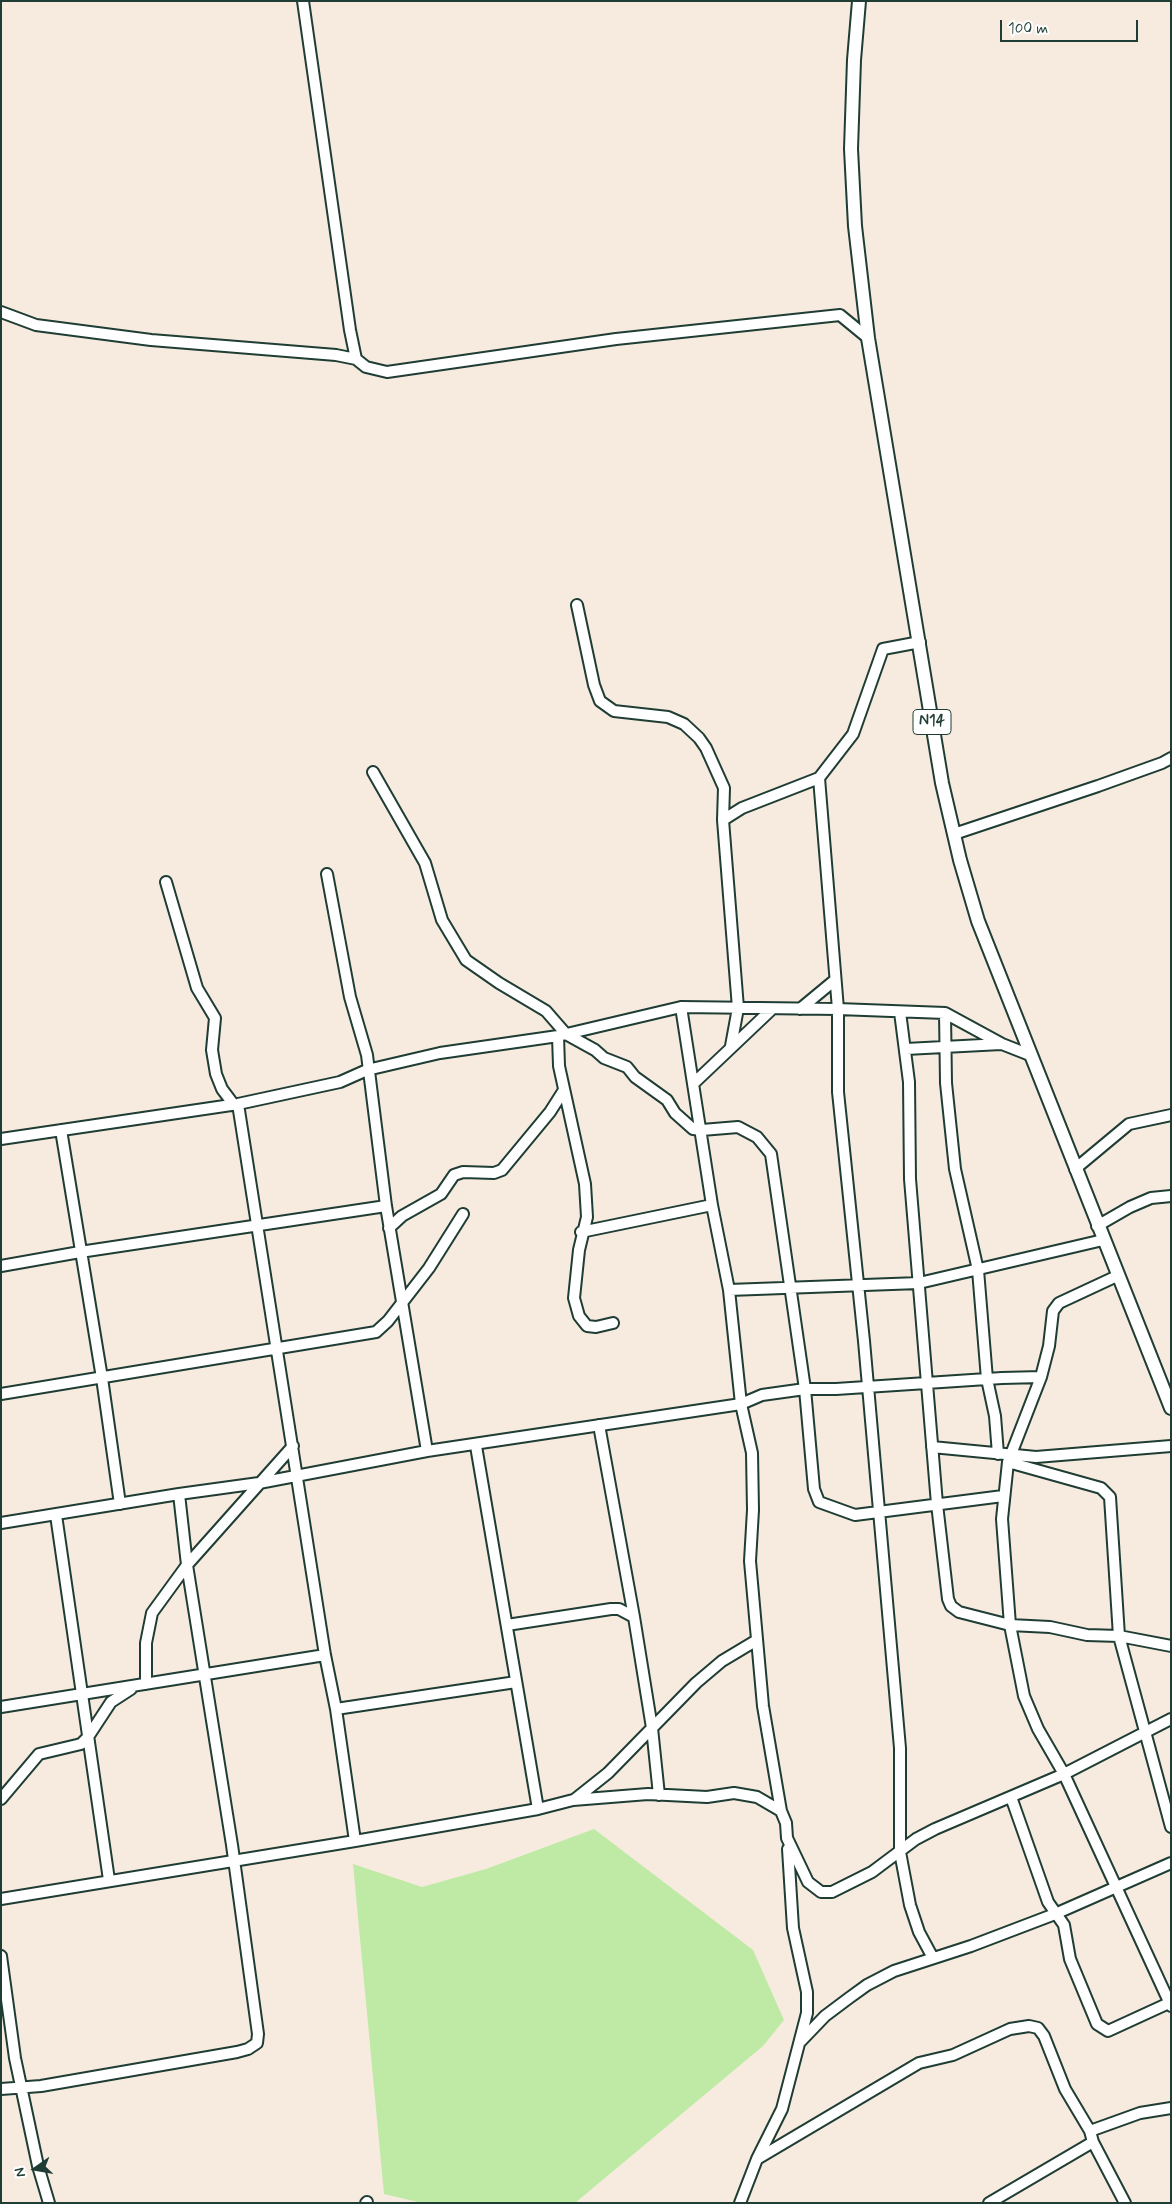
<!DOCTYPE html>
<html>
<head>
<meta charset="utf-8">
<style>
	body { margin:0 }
	#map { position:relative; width:1172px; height:2204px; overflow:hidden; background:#f6ebde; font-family:Mynerve,sans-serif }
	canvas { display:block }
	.frame { position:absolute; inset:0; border:2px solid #1f3d34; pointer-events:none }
	.north { position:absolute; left:10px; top:2144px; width:50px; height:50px; -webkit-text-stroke:4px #fff; paint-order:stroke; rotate:257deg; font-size:14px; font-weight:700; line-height:20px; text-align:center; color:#1f3d34 }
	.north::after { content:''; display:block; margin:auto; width:18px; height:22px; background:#1f3d34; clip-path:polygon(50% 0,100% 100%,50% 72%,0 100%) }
	.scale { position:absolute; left:1000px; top:20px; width:138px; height:22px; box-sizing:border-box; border:2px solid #1f3d34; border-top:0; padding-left:6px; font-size:15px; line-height:18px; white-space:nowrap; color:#1f3d34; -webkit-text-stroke:4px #fff; paint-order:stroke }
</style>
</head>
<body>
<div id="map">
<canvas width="1172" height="2204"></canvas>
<div class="frame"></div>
<div class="north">N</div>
<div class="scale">100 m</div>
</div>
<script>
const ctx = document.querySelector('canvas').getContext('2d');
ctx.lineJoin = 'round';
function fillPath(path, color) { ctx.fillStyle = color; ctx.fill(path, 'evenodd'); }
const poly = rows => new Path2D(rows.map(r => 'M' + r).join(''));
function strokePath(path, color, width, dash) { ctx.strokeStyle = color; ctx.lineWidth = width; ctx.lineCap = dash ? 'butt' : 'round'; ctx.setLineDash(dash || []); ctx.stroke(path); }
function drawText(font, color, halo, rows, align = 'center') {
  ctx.font = font + ' Mynerve,sans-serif'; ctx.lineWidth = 4.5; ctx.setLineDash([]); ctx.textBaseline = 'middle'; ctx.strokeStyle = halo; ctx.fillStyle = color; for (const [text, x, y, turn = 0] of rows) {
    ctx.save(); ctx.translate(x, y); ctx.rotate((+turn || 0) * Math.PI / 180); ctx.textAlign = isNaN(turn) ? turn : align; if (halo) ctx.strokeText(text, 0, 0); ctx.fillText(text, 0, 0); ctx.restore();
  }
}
fillPath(poly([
	[594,1829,753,1950,784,2020,763,2046,575,2203,422,2203,384,2194,353,1864,422,1887,486,1869]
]), '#bfeaa6');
const minor = poly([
	[303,1,350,330,356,359,366,367,387,372,616,339,840,315,868,338],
	[1,312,36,325,151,340,336,355,356,359],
	[577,605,594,685,600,701,614,711,668,717,684,724,699,738,706,748,724,788,723,820,742,808,819,778,853,734,883,649,920,642],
	[373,772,425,863,442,920,466,960,499,983,546,1011,566,1034,595,1050,604,1058,627,1067,635,1077,667,1100,675,1113,693,1129,702,1130,738,1127,757,1137,771,1154,805,1389,814,1489,819,1502,855,1515,1003,1496],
	[819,778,838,1009,838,1092,864,1341,900,1748,900,1852,910,1905,919,1932,933,1958],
	[723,820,738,1008,731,1046],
	[954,834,1098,786,1162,763,1171,758],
	[327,874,350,997,367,1055,386,1206,427,1451],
	[166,882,197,988,215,1018,212,1050,216,1074,222,1089,234,1105],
	[681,1007,712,1205,729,1290,741,1404,752,1453,753,1510,750,1561,763,1706,781,1811],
	[800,1009,835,980],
	[900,1012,909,1082,910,1179,937,1504,948,1599,951,1606,959,1612,1010,1625,1050,1627,1087,1635,1119,1636,1171,1646],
	[945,1013,946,1083,955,1169,978,1270,987,1379,995,1416,998,1454],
	[558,1036,559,1066,585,1184,587,1217,579,1250,574,1298,579,1316,587,1326,596,1327,613,1323],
	[906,1049,1001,1044],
	[694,1083,772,1009],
	[238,1104,325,1655,336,1709,355,1841],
	[61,1130,102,1378,120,1504],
	[1,1139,238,1104,340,1082,367,1070,440,1053,558,1036,681,1007,838,1009,945,1013,1002,1044,1030,1055],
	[1075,1169,1129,1124,1171,1115],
	[1097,1226,1130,1207,1151,1198,1171,1196],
	[389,1228,402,1216,441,1194,454,1175,463,1172,494,1173,502,1170,550,1112,564,1090],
	[581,1232,712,1205],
	[1,1266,80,1252,386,1206],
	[1117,1276,1059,1303,1053,1311,1049,1346,1041,1377,1008,1462,1002,1519,1010,1625,1024,1696,1038,1729,1064,1774,1171,2006],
	[729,1290,919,1283,1103,1240],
	[1,1394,376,1332,388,1321,429,1268,463,1214],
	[599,1425,634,1617,652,1728,659,1795],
	[476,1446,538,1809],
	[932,1447,1036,1457,1171,1446],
	[1008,1462,1101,1488,1110,1497,1119,1636,1171,1827],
	[56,1515,109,1880],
	[1,1523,179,1494,259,1483,427,1451,741,1404,762,1395,805,1389,836,1389,1002,1378,1041,1377],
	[507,1625,611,1609,619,1609,634,1617],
	[146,1684,146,1643,152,1613,187,1565,293,1446],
	[1,1707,325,1655],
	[336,1709,516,1682],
	[1011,1797,1048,1902,1064,1925,1070,1959,1097,2024,1108,2031,1169,2003],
	[1,1799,39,1754,81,1744,88,1737,111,1702,131,1689],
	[574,1800,608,1773,696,1683,722,1661,757,1640],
	[1,1899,355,1841,538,1809,573,1800,648,1794,707,1797,734,1793,757,1797,781,1811,786,1823,787,1838,808,1882,821,1892,832,1892,872,1872,916,1839,935,1829,1064,1774,1171,1719],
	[1,1956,15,2058,38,2166,49,2203],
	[801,2041,825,2016,849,1998,867,1985,894,1971,971,1946,1055,1914,1171,1863],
	[1,2089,41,2086,237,2052,248,2049,257,2043,258,2034,232,1845,187,1565,179,1494],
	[1090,2131,1140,2113,1171,2108],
	[757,2159,919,2063,953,2055,1010,2029,1029,2026,1038,2028,1044,2036,1065,2089,1090,2131,1093,2142,1125,2203],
	[366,2203,367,2202],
	[740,2203,757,2159,782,2109,807,2013,807,1992,793,1928,788,1849],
	[989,2203,1093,2142]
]);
const major = poly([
	[859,1,854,60,851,149,855,226,868,338,942,783,960,860,978,921,1171,1408]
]);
strokePath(minor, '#1f3d34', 14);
strokePath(major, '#1f3d34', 16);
strokePath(minor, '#fff', 10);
strokePath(major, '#fff', 12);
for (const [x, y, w] of [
	[932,722,38]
]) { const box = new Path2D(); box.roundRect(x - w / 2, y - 12.5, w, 25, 4); ctx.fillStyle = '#fff'; ctx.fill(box); strokePath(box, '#1f3d34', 1); }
drawText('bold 15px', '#1f3d34', null, [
	["N14",932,722]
]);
</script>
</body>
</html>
